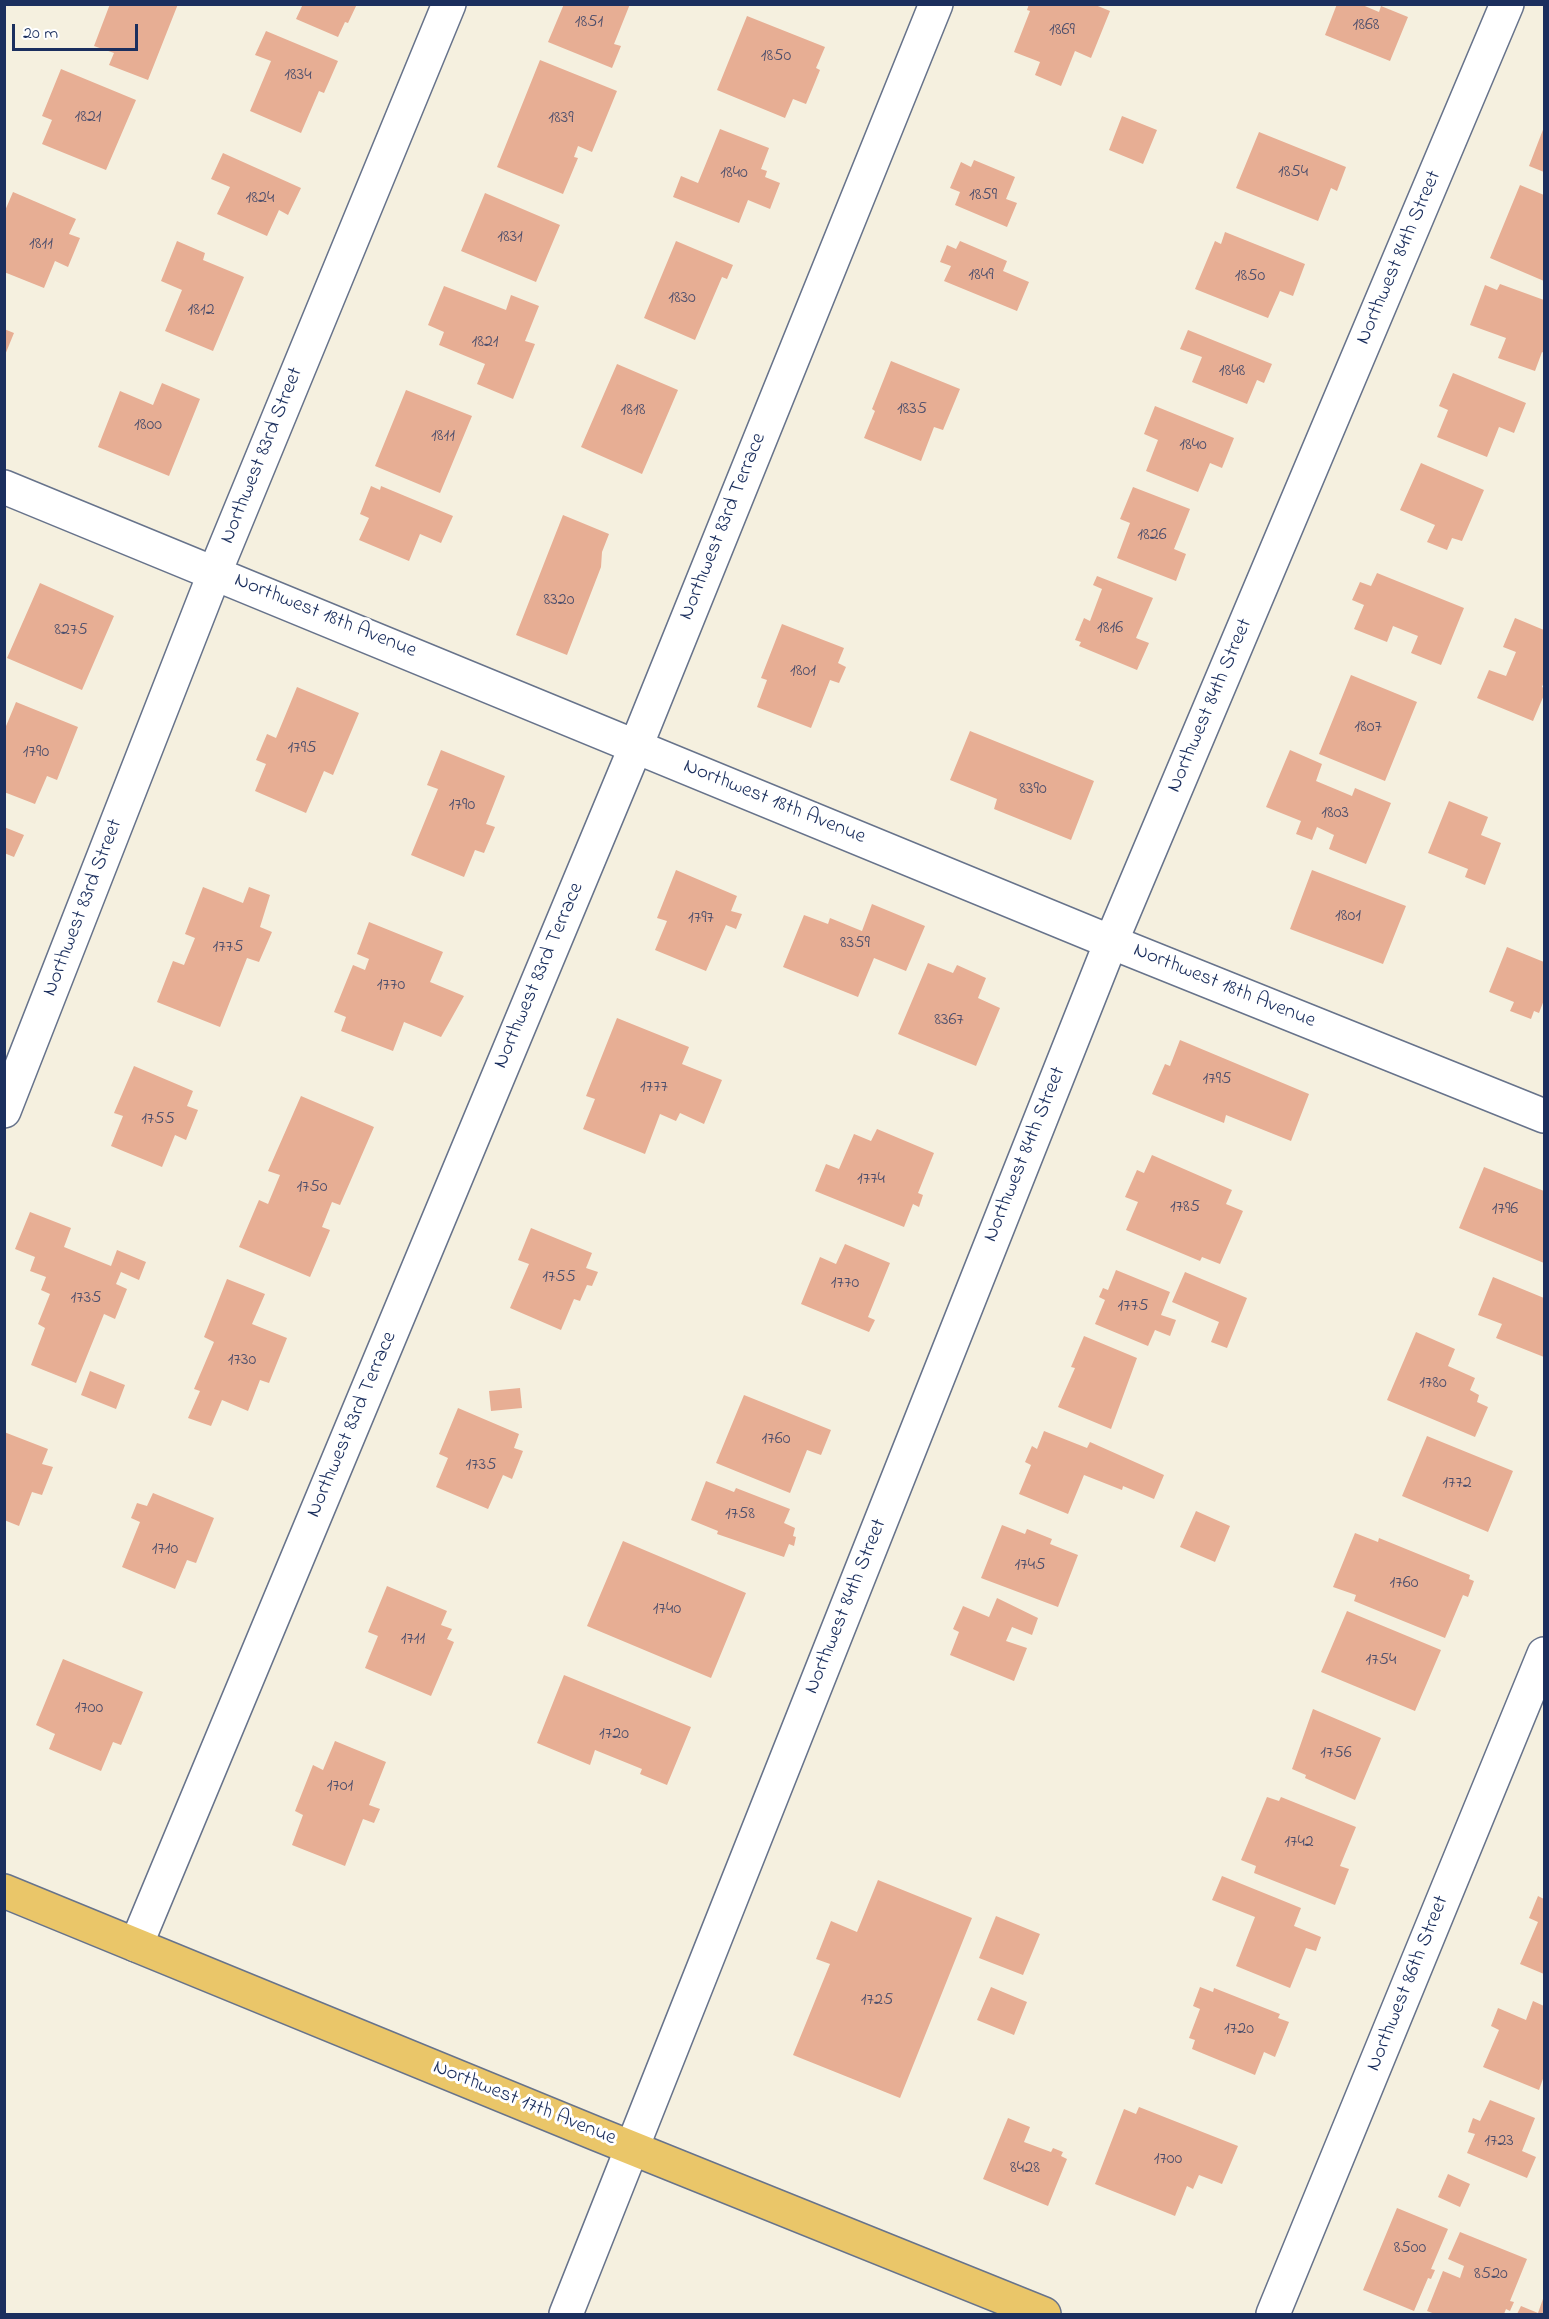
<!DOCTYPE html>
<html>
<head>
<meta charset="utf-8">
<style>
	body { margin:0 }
	#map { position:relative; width:1549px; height:2319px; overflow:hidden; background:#f5f0df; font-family:"Indie Flower",sans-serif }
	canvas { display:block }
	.frame { position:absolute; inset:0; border:6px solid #1b2f5e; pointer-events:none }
	.scale { position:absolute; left:12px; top:24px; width:126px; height:27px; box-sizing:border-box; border:3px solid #1b2f5e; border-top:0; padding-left:8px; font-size:18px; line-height:21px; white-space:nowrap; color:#1b2f5e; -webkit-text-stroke:4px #fff; paint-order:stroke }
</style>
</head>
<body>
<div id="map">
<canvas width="1549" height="2319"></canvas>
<div class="frame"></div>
<div class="scale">20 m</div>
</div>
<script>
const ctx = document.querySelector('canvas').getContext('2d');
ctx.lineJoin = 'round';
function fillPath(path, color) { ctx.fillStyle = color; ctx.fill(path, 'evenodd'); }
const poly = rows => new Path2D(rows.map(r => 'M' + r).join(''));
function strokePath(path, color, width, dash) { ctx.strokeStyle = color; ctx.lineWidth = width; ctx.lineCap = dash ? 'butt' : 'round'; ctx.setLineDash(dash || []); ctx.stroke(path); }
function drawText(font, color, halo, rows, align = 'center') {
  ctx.font = font + ' "Indie Flower",sans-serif'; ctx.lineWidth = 6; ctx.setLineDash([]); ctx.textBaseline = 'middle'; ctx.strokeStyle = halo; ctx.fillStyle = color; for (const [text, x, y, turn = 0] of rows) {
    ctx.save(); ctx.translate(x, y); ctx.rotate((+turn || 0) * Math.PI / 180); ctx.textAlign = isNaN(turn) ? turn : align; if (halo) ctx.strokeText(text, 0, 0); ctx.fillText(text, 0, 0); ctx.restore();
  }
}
fillPath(poly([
	[110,4,178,4,148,80,109,65,114,53,94,46],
	[303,4,357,4,348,23,345,22,338,37,296,19],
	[564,4,630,4,614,44,621,46,612,68,548,42],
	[1029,4,1093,4,1110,11,1091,58,1075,51,1061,86,1035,75,1040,62,1014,52,1030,11,1027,10],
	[1337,4,1360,4,1379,12,1381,6,1408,17,1390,61,1325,35],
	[747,16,825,47,816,68,820,70,806,104,793,99,785,118,717,90],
	[266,31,338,61,324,93,319,91,301,133,250,111,271,61,255,55],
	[540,60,617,91,592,152,578,146,574,157,578,158,563,194,497,167],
	[61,69,136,100,106,170,42,144,52,120,42,116],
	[1122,116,1157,130,1143,164,1109,150],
	[1544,127,1544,172,1529,166],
	[720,129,769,148,761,169,767,171,765,177,780,183,770,209,748,200,739,223,673,197,681,176,698,183],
	[1259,132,1346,167,1337,191,1331,188,1318,221,1236,188],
	[223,153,301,188,288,215,279,210,267,236,217,214,230,187,211,179],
	[974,160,1015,177,1006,199,1017,203,1007,227,955,205,960,192,950,188,961,162,971,167],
	[1520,185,1544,195,1544,281,1490,258],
	[13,192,76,219,69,234,80,238,68,267,55,261,44,288,4,272,4,213],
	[485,193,560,225,536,282,461,251],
	[1225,232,1305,264,1293,296,1280,291,1268,318,1195,289,1215,241,1221,244],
	[177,241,205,253,203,260,244,277,213,351,165,331,182,290,161,281],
	[676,241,733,265,727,279,722,277,695,340,644,318],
	[960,241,1007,261,1003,271,1029,282,1017,311,944,281,951,266,940,262,947,245,956,249],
	[1500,284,1544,300,1544,353,1542,352,1535,371,1498,358,1506,338,1470,325,1485,285,1497,290],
	[444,286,506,310,511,295,539,306,525,341,535,344,513,399,477,384,485,364,439,345,444,332,428,325],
	[4,329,14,333,5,355,4,355],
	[1188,330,1272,364,1264,383,1257,380,1247,404,1192,382,1202,357,1180,349],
	[891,361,960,389,943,430,934,427,921,461,864,438,875,411,872,409],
	[617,364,678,390,642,474,581,447],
	[1453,373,1526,403,1514,433,1499,427,1487,457,1437,437,1448,410,1439,406],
	[162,383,200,399,169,476,98,447,120,391,153,405],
	[406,390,472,416,440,493,375,466],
	[1155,406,1234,438,1222,468,1210,463,1198,492,1146,471,1158,440,1144,434],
	[1421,463,1484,490,1462,541,1452,538,1447,550,1427,542,1435,525,1400,510],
	[371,486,380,490,381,486,453,516,441,543,420,534,409,561,359,540,369,518,360,514],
	[1133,487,1190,509,1174,549,1186,554,1176,581,1117,558,1130,523,1120,519],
	[563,515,609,534,602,552,601,567,567,655,516,635],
	[1377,573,1464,608,1441,665,1411,653,1418,636,1393,626,1387,642,1354,629,1364,605,1352,600,1360,582,1371,586],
	[1097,576,1153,598,1136,638,1149,643,1137,670,1079,646,1081,642,1075,640,1084,618,1090,621,1102,589,1093,585],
	[40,583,114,616,82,690,7,658],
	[1515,618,1544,630,1544,682,1542,687,1544,688,1544,695,1533,721,1477,698,1489,670,1506,676,1516,652,1503,647],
	[782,624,844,648,838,663,846,667,839,683,830,680,811,728,757,707,767,680,761,678],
	[1351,675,1417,702,1385,781,1319,754],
	[297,687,359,713,333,775,324,771,306,813,255,791,266,764,256,760,267,734,276,738],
	[16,702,78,727,57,780,47,776,35,804,4,792,4,731],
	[970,731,1094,781,1071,840,994,809,997,799,950,780],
	[441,750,505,776,486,824,495,827,484,853,475,850,464,877,411,855,438,789,427,785],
	[1290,750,1322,764,1316,781,1352,796,1355,788,1391,803,1366,864,1329,849,1334,835,1317,827,1312,840,1296,834,1301,821,1266,807],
	[1449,801,1488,817,1481,835,1501,843,1485,885,1465,877,1468,869,1428,853],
	[4,827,24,835,14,857,4,853],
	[676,870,737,896,731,911,742,914,736,929,726,925,706,971,655,950,667,921,657,918],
	[1312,870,1406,906,1383,964,1290,929],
	[203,887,243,903,249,887,270,895,260,927,272,932,259,962,247,958,220,1027,157,1002,173,961,184,965,195,938,185,934],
	[872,904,925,926,906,971,874,958,858,997,783,967,804,915,828,924,830,918,862,931],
	[369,922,443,952,430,982,464,996,441,1037,404,1022,393,1051,341,1031,346,1017,334,1012,353,965,365,970,369,959,357,954],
	[1507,947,1544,962,1544,1000,1539,1013,1534,1011,1531,1019,1510,1011,1514,1002,1489,992],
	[928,963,953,973,957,965,986,978,978,998,1000,1008,976,1066,898,1034],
	[617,1018,689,1047,682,1064,722,1080,704,1124,680,1113,676,1121,660,1114,645,1154,583,1129,595,1099,586,1096],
	[1180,1040,1309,1094,1291,1141,1226,1115,1224,1123,1152,1094,1165,1064,1170,1066],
	[134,1066,193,1091,187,1106,198,1110,186,1140,175,1135,162,1167,111,1146,123,1116,114,1113],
	[301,1096,374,1127,340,1205,332,1202,322,1227,330,1230,310,1277,239,1247,259,1200,268,1204,280,1175,268,1171],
	[877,1129,934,1153,918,1193,923,1195,919,1207,913,1204,904,1227,815,1191,826,1164,839,1169,854,1134,871,1141],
	[1152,1155,1232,1190,1226,1204,1243,1211,1220,1264,1202,1257,1200,1261,1126,1230,1138,1202,1125,1197,1137,1170,1144,1173],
	[1484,1167,1544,1191,1544,1263,1459,1228],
	[30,1212,71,1228,64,1247,111,1266,117,1250,146,1262,139,1280,121,1272,116,1284,127,1289,115,1319,104,1314,76,1383,31,1365,45,1328,38,1324,50,1294,41,1290,46,1277,30,1271,35,1257,15,1249],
	[531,1228,592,1253,586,1268,598,1272,592,1286,587,1285,580,1301,574,1299,561,1330,510,1308,529,1264,518,1260],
	[845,1244,890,1263,868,1317,875,1320,869,1332,801,1304,820,1257,836,1264],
	[1116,1270,1170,1292,1161,1315,1176,1320,1170,1336,1155,1330,1148,1346,1095,1324,1105,1300,1099,1297,1103,1288,1108,1290],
	[1185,1272,1247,1298,1227,1348,1211,1342,1219,1322,1172,1302],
	[1493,1277,1544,1298,1544,1357,1496,1338,1502,1324,1478,1315],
	[227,1279,265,1294,252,1324,287,1338,269,1383,260,1380,248,1411,222,1400,211,1426,188,1418,200,1391,194,1389,214,1342,204,1337],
	[1416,1332,1455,1349,1448,1366,1475,1378,1470,1390,1479,1395,1477,1402,1488,1407,1475,1437,1387,1400],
	[1084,1336,1137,1358,1111,1429,1058,1407,1075,1368,1071,1367],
	[90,1371,125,1385,116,1409,81,1395],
	[520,1388,522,1408,491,1411,489,1391],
	[744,1395,831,1430,821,1455,807,1450,790,1493,716,1463],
	[458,1408,519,1434,514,1448,523,1451,512,1479,503,1475,488,1509,436,1487,448,1458,439,1454],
	[1044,1431,1087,1448,1090,1442,1164,1475,1154,1499,1123,1486,1122,1490,1084,1475,1068,1514,1019,1494,1031,1465,1025,1462,1032,1446,1037,1449],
	[4,1432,48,1449,42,1464,53,1467,42,1495,32,1492,19,1526,4,1520],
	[1427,1436,1513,1471,1488,1532,1402,1496],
	[706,1481,734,1492,736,1488,790,1509,784,1523,795,1528,793,1536,796,1537,794,1546,789,1544,784,1557,717,1534,718,1531,691,1520],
	[153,1493,214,1518,196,1563,187,1560,175,1589,122,1567,140,1522,131,1518,137,1503,147,1506],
	[1196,1511,1230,1526,1215,1562,1180,1547],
	[1002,1525,1025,1534,1027,1529,1052,1539,1050,1544,1078,1555,1058,1607,981,1578],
	[1355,1533,1378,1542,1379,1538,1470,1575,1469,1579,1474,1581,1468,1597,1463,1595,1445,1638,1354,1601,1356,1595,1333,1587],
	[623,1541,746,1593,711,1678,587,1626],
	[387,1586,447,1611,441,1625,452,1629,447,1639,454,1642,431,1696,365,1668,378,1636,368,1632],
	[997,1598,1038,1618,1032,1635,1012,1627,1006,1641,1027,1648,1014,1681,950,1655,959,1632,953,1629,963,1606,989,1617],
	[1347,1611,1441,1650,1415,1711,1321,1672],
	[63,1659,143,1692,121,1745,113,1742,101,1771,49,1749,55,1734,36,1725],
	[564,1675,691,1727,667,1785,640,1774,642,1769,595,1750,590,1765,537,1743],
	[1313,1709,1381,1738,1355,1800,1305,1778,1306,1775,1292,1769],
	[335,1741,386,1762,369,1805,380,1809,374,1823,363,1819,345,1866,292,1845,303,1815,295,1811,313,1765,323,1770],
	[1267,1797,1279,1801,1281,1797,1356,1827,1340,1866,1349,1869,1335,1905,1254,1873,1256,1866,1241,1860],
	[1222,1876,1301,1908,1294,1926,1321,1937,1316,1951,1306,1948,1290,1988,1236,1966,1255,1917,1212,1900],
	[878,1880,972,1918,900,2098,793,2055,830,1964,816,1959,831,1921,857,1932],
	[1538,1896,1544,1899,1544,1974,1520,1964,1538,1922,1529,1918],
	[996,1916,1040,1934,1023,1975,979,1958],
	[991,1987,1027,2002,1014,2035,977,2020],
	[1200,1987,1213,1992,1214,1988,1280,2014,1278,2018,1289,2022,1275,2057,1264,2052,1255,2075,1192,2049,1195,2040,1189,2038,1200,2009,1193,2006],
	[1533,2001,1544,2006,1544,2076,1539,2090,1483,2067,1499,2030,1491,2026,1498,2008,1526,2020],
	[1490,2100,1535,2118,1522,2151,1536,2157,1527,2178,1467,2153,1475,2134,1468,2132,1473,2118,1480,2121],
	[1139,2107,1238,2146,1222,2184,1199,2175,1193,2189,1187,2186,1175,2216,1095,2184,1124,2109,1136,2114],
	[1008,2118,1030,2127,1024,2142,1051,2152,1053,2148,1063,2152,1061,2156,1067,2159,1048,2206,983,2179],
	[1448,2174,1470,2184,1460,2207,1438,2197],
	[1397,2208,1448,2229,1431,2269,1435,2270,1431,2279,1428,2278,1414,2311,1363,2290],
	[1460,2232,1527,2259,1510,2301,1514,2302,1510,2311,1506,2309,1504,2314,1435,2314,1427,2311,1443,2271,1460,2278,1464,2266,1448,2259],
	[1544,2296,1544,2314,1517,2314,1521,2306,1538,2313]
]), '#e7ae94');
const minor = poly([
	[4,487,1111,942,1544,1116],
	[4,1111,215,572,449,4],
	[136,1945,636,746,936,4],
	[566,2314,1111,942,1507,4],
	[1273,2314,1544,1654]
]);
const major = poly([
	[4,1891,597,2134,1044,2314]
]);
strokePath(minor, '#67738b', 36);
strokePath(major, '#67738b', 36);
strokePath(minor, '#fff', 33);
strokePath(major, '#eac669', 33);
drawText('18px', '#4e4f6c', null, [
	["1851",589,23],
	["1868",1366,26],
	["1869",1062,31],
	["1850",776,57],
	["1834",298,76],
	["1821",88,118],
	["1839",561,119],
	["1854",1293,173],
	["1840",734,174],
	["1859",983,196],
	["1824",260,199],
	["1831",510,238],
	["1811",41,245],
	["1849",981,276],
	["1850",1250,277],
	["1830",682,299],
	["1812",201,311],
	["1821",485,343],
	["1848",1232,372],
	["1835",912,410],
	["1818",633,411],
	["1800",148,426],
	["1811",443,437],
	["1840",1193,446],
	["1826",1152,536],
	["8320",559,601],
	["1816",1110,629],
	["8275",71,631],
	["1801",803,672],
	["1807",1368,728],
	["1795",302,749],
	["1790",36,753],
	["8390",1033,790],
	["1790",462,806],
	["1803",1335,814],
	["1801",1348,917],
	["1797",701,919],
	["8359",855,944],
	["1775",228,948],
	["1770",391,986],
	["8367",949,1021],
	["1795",1217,1080],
	["1777",654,1088],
	["1755",158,1120],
	["1774",871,1180],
	["1750",312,1188],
	["1785",1185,1208],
	["1796",1505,1210],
	["1755",559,1278],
	["1770",845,1284],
	["1735",86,1299],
	["1775",1133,1307],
	["1730",242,1361],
	["1780",1433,1384],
	["1760",776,1440],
	["1735",481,1466],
	["1772",1457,1484],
	["1758",740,1515],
	["1710",165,1550],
	["1745",1030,1566],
	["1760",1404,1584],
	["1740",667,1610],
	["1711",413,1640],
	["1754",1381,1661],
	["1700",89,1709],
	["1720",614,1735],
	["1756",1336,1754],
	["1701",340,1787],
	["1742",1299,1843],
	["1725",877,2001],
	["1720",1239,2030],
	["1723",1499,2142],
	["1700",1168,2160],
	["8428",1025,2169],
	["8500",1410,2249],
	["8520",1491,2275]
]);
drawText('21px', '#1b2f5e', '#fff', [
	["Northwest 84th Street",1400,258,-67],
	["Northwest 83rd Street",263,456,-68],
	["Northwest 83rd Terrace",724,527,-68],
	["Northwest 18th Avenue",325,617,22],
	["Northwest 84th Street",1211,706,-67],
	["Northwest 18th Avenue",774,803,22],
	["Northwest 83rd Street",84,908,-69],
	["Northwest 83rd Terrace",540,976,-67],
	["Northwest 18th Avenue",1224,987,22],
	["Northwest 84th Street",1026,1155,-68],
	["Northwest 83rd Terrace",353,1425,-67],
	["Northwest 84th Street",847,1607,-68],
	["Northwest 86th Street",1409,1984,-68],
	["Northwest 17th Avenue",524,2104,22]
]);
</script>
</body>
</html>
